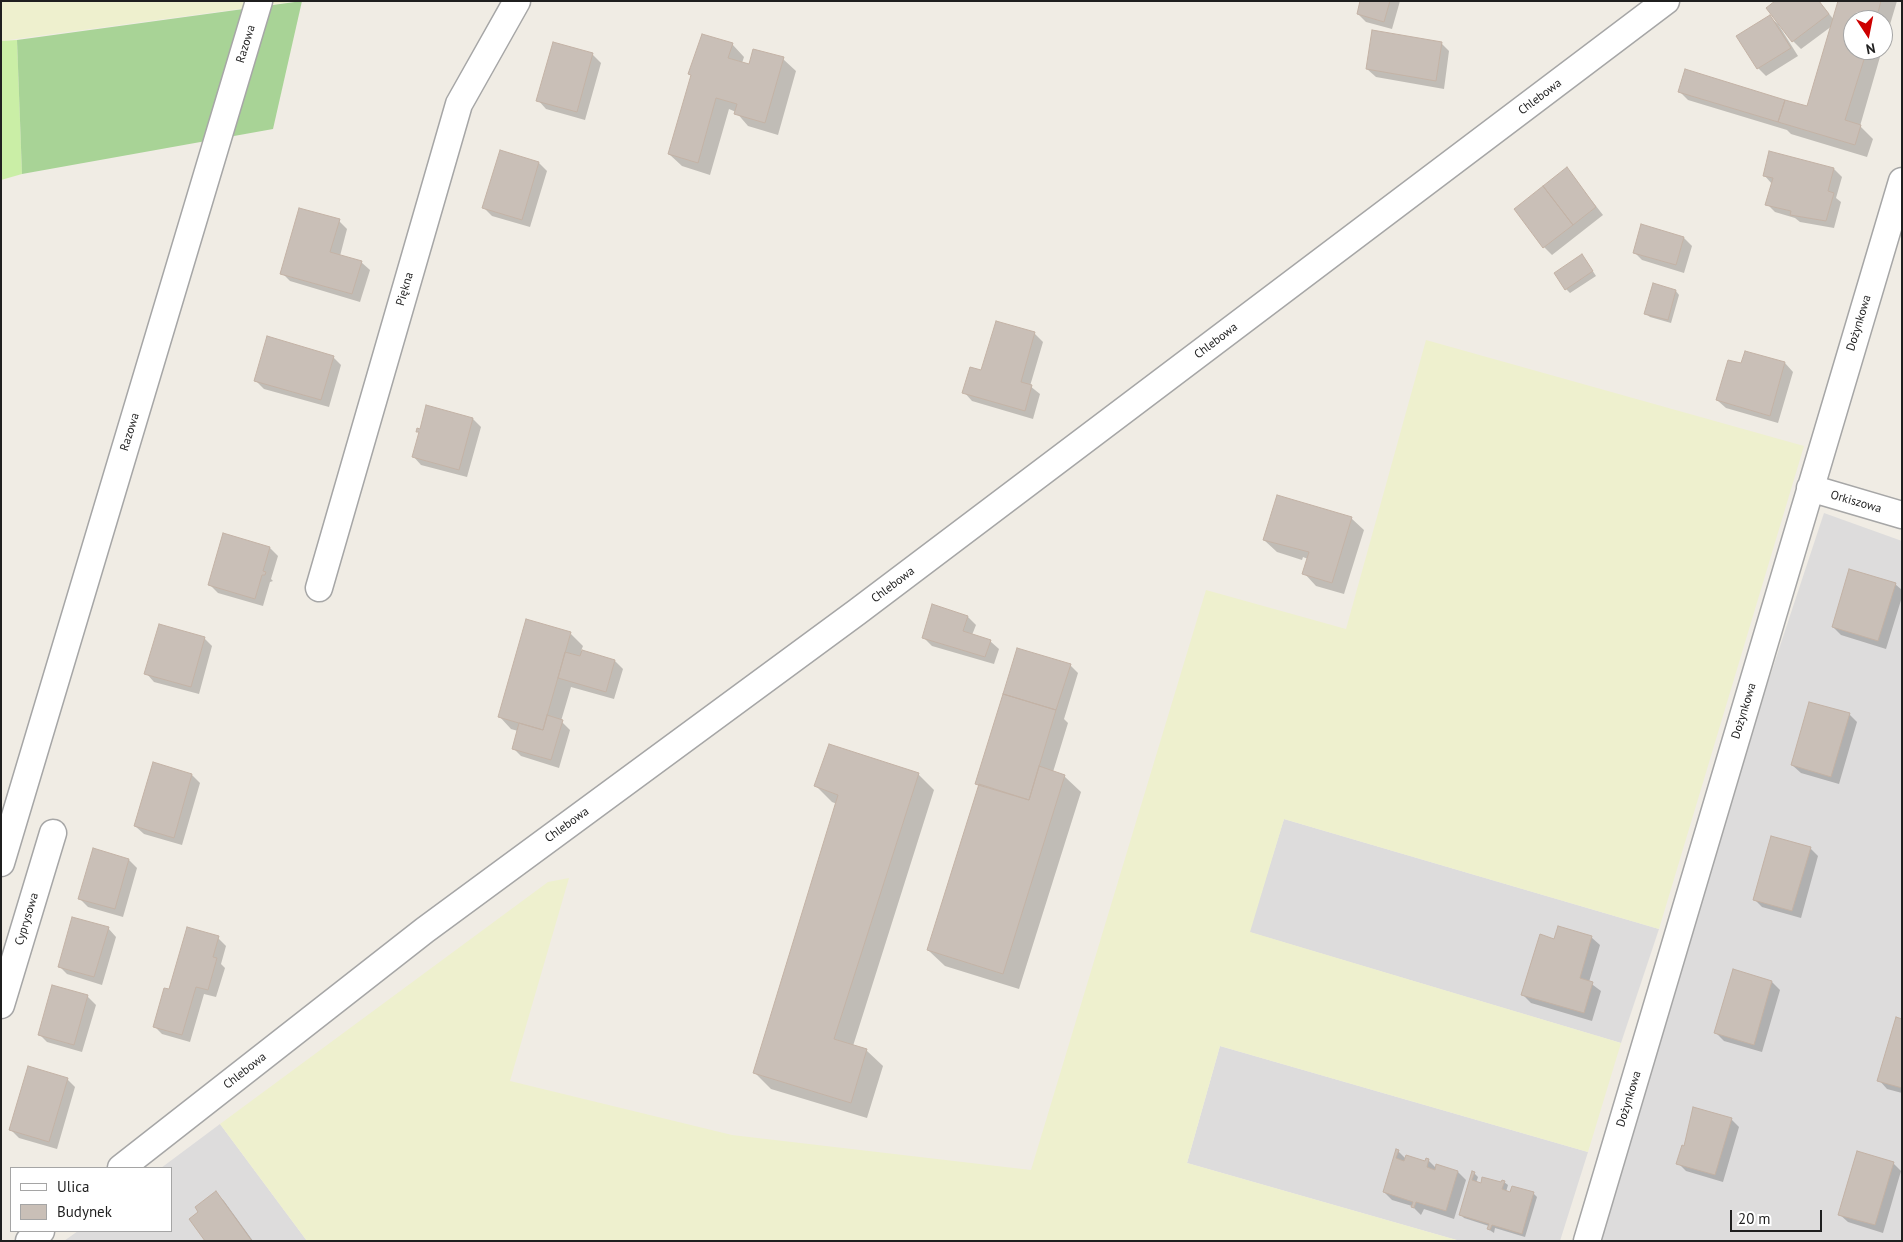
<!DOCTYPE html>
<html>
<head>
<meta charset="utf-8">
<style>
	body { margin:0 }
	#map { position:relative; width:1903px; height:1242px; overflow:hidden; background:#f0ece4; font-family:"PT Sans",sans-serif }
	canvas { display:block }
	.frame { position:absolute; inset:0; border:2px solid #1f1f1f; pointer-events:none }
	.legend { position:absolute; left:10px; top:1167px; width:162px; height:65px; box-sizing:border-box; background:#fff; border:1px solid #a5a5a5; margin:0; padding:6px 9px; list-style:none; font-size:15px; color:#1f1f1f }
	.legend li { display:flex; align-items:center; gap:10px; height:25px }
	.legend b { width:25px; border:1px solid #a5a5a5 }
	.north { position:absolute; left:1843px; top:10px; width:50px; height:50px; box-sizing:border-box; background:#fff; border:1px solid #a5a5a5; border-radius:50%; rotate:169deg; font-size:14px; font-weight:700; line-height:20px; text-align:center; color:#1f1f1f }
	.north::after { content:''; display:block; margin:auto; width:18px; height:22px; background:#cd0000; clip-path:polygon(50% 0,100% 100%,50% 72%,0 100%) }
	.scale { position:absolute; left:1730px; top:1210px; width:92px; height:22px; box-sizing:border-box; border:2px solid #1f1f1f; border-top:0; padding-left:6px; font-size:15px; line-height:18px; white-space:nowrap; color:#1f1f1f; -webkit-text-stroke:4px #fff; paint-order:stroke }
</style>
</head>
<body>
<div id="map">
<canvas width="1903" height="1242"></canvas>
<div class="frame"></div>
<ul class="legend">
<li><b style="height:6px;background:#fff"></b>Ulica</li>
<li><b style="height:14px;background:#c9bfb7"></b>Budynek</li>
</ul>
<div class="north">N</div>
<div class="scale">20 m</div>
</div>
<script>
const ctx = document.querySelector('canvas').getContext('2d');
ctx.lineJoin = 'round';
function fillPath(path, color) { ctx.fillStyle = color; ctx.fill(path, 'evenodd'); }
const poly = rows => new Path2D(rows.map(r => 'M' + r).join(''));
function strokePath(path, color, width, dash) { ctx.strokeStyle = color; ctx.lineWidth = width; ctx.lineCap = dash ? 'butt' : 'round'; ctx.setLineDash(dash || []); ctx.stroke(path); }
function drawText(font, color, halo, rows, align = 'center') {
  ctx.font = font + ' "PT Sans",sans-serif'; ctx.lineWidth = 4; ctx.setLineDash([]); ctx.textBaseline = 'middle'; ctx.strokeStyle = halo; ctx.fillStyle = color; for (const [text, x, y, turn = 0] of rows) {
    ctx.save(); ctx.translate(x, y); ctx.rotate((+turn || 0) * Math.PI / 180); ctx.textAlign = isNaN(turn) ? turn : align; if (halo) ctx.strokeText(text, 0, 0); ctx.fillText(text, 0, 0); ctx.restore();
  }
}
fillPath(poly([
	[1824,513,1902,541,1902,1241,1583,1241],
	[1284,819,1659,929,1621,1043,1249,932],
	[1220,1046,1588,1152,1560,1241,1460,1241,1187,1163],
	[220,1124,307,1241,64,1241,78,1231,171,1231,171,1168,161,1168]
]), '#dddcdc');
fillPath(poly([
	[1,1,298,1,1,41],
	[1426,340,1804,446,1659,929,1284,819,1250,932,1621,1043,1588,1152,1220,1046,1187,1163,1460,1241,307,1241,220,1124,548,882,569,878,510,1081,732,1135,1031,1170,1206,590,1346,629]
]), '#eef0ce');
fillPath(poly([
	[17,40,22,174,1,180,1,41]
]), '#caeea6');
fillPath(poly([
	[302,1,273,129,22,174,17,40]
]), '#a8d396');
fillPath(poly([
	[1361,1,1400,1,1392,29,1366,22,1358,14],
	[1776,1,1819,1,1834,20,1840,1,1897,1,1883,48,1883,20,1853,20,1853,50,1882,50,1860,126,1873,139,1867,157,1791,134,1787,130,1688,100,1680,92,1808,107,1832,26,1801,49,1793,41],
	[1769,16,1778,24,1798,56,1766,76,1758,68],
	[554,43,593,55,601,63,585,120,546,109,538,100],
	[1441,43,1449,51,1444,89,1376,77,1367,69],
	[732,44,744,57,742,63,749,65,783,59,796,71,778,135,748,126,736,112,729,109,710,175,682,166,669,154],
	[539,163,547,171,530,227,492,216,484,208],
	[1567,169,1603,215,1552,255,1544,247],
	[1834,169,1842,177,1836,198,1841,202,1834,228,1800,222,1795,218,1775,212,1767,204,1772,184,1764,175],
	[339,221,347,229,340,256,361,262,370,270,360,302,290,281,282,273],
	[1684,238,1692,246,1684,273,1642,260,1634,252],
	[1585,259,1596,276,1570,293,1566,289],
	[1676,291,1679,295,1671,323,1650,317,1646,314],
	[997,322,1035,334,1043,342,1030,386,1040,394,1033,419,972,401,964,392,982,372],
	[333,357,341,365,329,407,264,389,255,380],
	[1785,363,1793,372,1778,423,1726,408,1717,400,1742,365],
	[473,419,481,427,467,477,421,465,413,456,420,433,418,431],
	[1351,518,1364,530,1344,594,1316,586,1304,573,1308,559,1303,557,1302,560,1277,552,1264,540],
	[270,548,278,556,271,579,273,581,270,582,263,606,218,593,210,585],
	[1895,584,1902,590,1902,597,1886,649,1841,635,1833,627],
	[968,617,976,625,972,635,990,641,999,649,994,664,932,646,923,637],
	[571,634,583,646,581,651,615,661,623,669,614,699,571,687,561,721,570,730,559,768,521,756,513,748,518,731,511,729,499,716],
	[204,638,212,646,199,694,154,682,146,673],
	[1070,665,1078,673,1064,719,1068,723,1053,772,1064,776,1081,792,1019,989,945,966,928,950,979,786,976,783],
	[1849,714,1857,722,1839,784,1801,773,1792,765],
	[918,774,934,790,853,1046,866,1050,883,1066,867,1118,771,1089,754,1072,837,804,832,802,816,786],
	[192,775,200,783,182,845,144,834,135,826],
	[1810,848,1818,856,1801,918,1762,907,1754,899],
	[94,850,129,860,137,868,123,917,88,907,80,899],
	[108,928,116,937,102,985,67,974,59,966],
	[1591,937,1600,945,1589,982,1601,991,1592,1021,1531,1003,1523,995,1555,940],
	[218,938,226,946,221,964,225,968,216,997,204,994,190,1042,162,1034,154,1026,170,990],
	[1772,982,1780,990,1762,1052,1724,1041,1716,1033],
	[53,986,88,997,96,1005,82,1052,47,1042,39,1034],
	[1902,1020,1902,1093,1887,1089,1879,1080],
	[67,1079,75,1087,57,1149,19,1138,11,1130],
	[1731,1119,1739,1127,1723,1182,1686,1171,1678,1163],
	[1398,1151,1406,1159,1426,1162,1428,1160,1436,1168,1458,1172,1466,1180,1454,1219,1424,1209,1421,1215,1412,1206,1392,1200,1384,1192],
	[1893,1163,1901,1171,1883,1233,1848,1222,1839,1214],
	[1474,1173,1478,1177,1476,1183,1502,1184,1504,1182,1508,1185,1506,1192,1533,1193,1537,1197,1525,1237,1495,1228,1494,1233,1488,1229,1489,1226,1464,1218,1460,1214],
	[216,1193,224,1201,253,1241,207,1241,200,1212]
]), '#0003');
const building = poly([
	[1360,1,1390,1,1384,22,1357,14,1360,1],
	[1775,1,1819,1,1829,14,1792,42,1766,8,1775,1],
	[1838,1,1881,1,1876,20,1853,20,1853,50,1867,50,1845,120,1861,125,1855,145,1778,122,1785,100,1807,106,1838,1],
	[1770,15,1791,48,1757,69,1736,36,1770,15],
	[1372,30,1442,42,1436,81,1366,69,1372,30],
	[702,34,733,43,728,58,749,64,753,49,784,57,765,123,734,114,737,104,716,98,698,163,668,154,691,75,688,74,702,34],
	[553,42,593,53,577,112,536,101,553,42],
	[1685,69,1785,100,1778,122,1678,92,1685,69],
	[500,150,539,162,522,220,482,208,500,150],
	[1769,151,1834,168,1828,191,1834,193,1826,221,1790,215,1791,211,1765,205,1773,178,1763,176,1769,151],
	[1567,167,1596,207,1573,225,1543,186,1567,167],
	[1543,186,1573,225,1543,248,1514,209,1543,186],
	[299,208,340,219,330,252,362,261,352,294,280,274,299,208],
	[1641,224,1684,237,1676,265,1633,253,1641,224],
	[1582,254,1593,271,1565,290,1554,273,1582,254],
	[1653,283,1676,290,1668,320,1644,314,1653,283],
	[996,321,1035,332,1021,382,1032,385,1025,411,962,393,970,367,981,370,996,321],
	[267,336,334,356,321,400,254,381,267,336],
	[1745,351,1785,362,1770,416,1716,400,1728,360,1741,363,1745,351],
	[426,405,473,418,459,470,412,457,419,432,416,432,417,428,420,429,426,405],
	[1277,495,1352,517,1332,583,1302,574,1309,552,1263,540,1277,495],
	[223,533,270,547,263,571,266,572,265,575,262,575,255,599,208,585,223,533],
	[1849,569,1896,583,1878,641,1832,627,1849,569],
	[932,604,968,616,963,631,991,640,985,657,922,638,932,604],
	[526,619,571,632,543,730,498,717,526,619],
	[159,624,205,637,191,687,144,674,159,624],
	[1017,648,1071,664,1056,710,1003,694,1017,648],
	[582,650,615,660,606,692,558,678,565,652,580,656,582,650],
	[1003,694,1056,710,1029,800,975,784,1003,694],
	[1809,702,1850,713,1831,777,1791,765,1809,702],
	[547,715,563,720,551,760,512,749,519,723,543,730,547,715],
	[829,744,919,773,834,1039,867,1049,851,1103,753,1073,838,795,814,786,829,744],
	[153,762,192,774,174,838,134,826,153,762],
	[1039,766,1065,775,1003,974,927,950,979,784,1029,800,1039,766],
	[1771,836,1811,847,1792,911,1753,900,1771,836],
	[93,848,129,859,115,909,78,899,93,848],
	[72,917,109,927,94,977,58,967,72,917],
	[1558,926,1592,936,1580,978,1593,982,1584,1013,1521,995,1540,934,1554,939,1558,926],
	[187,927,219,936,213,957,217,958,208,990,196,987,182,1035,153,1027,164,988,169,989,187,927],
	[1733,969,1772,981,1754,1045,1714,1033,1733,969],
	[52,985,88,995,74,1045,38,1035,52,985],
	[1896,1017,1902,1019,1902,1088,1877,1081,1896,1017],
	[28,1066,68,1078,49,1142,9,1130,28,1066],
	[1693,1107,1732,1118,1715,1175,1676,1164,1682,1145,1684,1146,1693,1107],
	[1396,1149,1399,1150,1396,1158,1404,1161,1406,1155,1425,1161,1426,1158,1429,1159,1427,1167,1435,1170,1436,1164,1458,1171,1446,1211,1416,1202,1414,1208,1411,1207,1413,1202,1383,1192,1396,1149],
	[1857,1151,1894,1162,1875,1225,1838,1215,1857,1151],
	[1472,1171,1475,1172,1472,1180,1481,1183,1482,1177,1501,1182,1502,1180,1505,1181,1502,1189,1510,1192,1512,1186,1534,1192,1522,1234,1492,1225,1490,1230,1487,1229,1489,1224,1459,1215,1472,1171],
	[216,1191,252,1241,205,1241,189,1219,198,1212,195,1207,216,1191]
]);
fillPath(building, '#c9bfb7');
strokePath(building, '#c3b2a5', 1);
const street = poly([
	[1810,488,1902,515],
	[319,588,459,104,517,1],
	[1,863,259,1],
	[1,1005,53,833],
	[121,1168,425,930,857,612,1666,1],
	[29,1241,41,1231],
	[1587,1241,1902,181]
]);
strokePath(street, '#a6a6a6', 29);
strokePath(street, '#fff', 26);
drawText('12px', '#1f1f1f', '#fff', [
	["Razowa",246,44,-73],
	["Chlebowa",1540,97,-37],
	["Piękna",405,289,-74],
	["Dożynkowa",1859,323,-73],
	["Chlebowa",1216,341,-37],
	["Razowa",130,432,-73],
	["Orkiszowa",1856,502,16],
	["Chlebowa",893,585,-37],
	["Dożynkowa",1744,711,-73],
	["Chlebowa",567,825,-36],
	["Cyprysowa",27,919,-73],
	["Chlebowa",245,1071,-38],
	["Dożynkowa",1629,1099,-73]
]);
</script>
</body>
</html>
